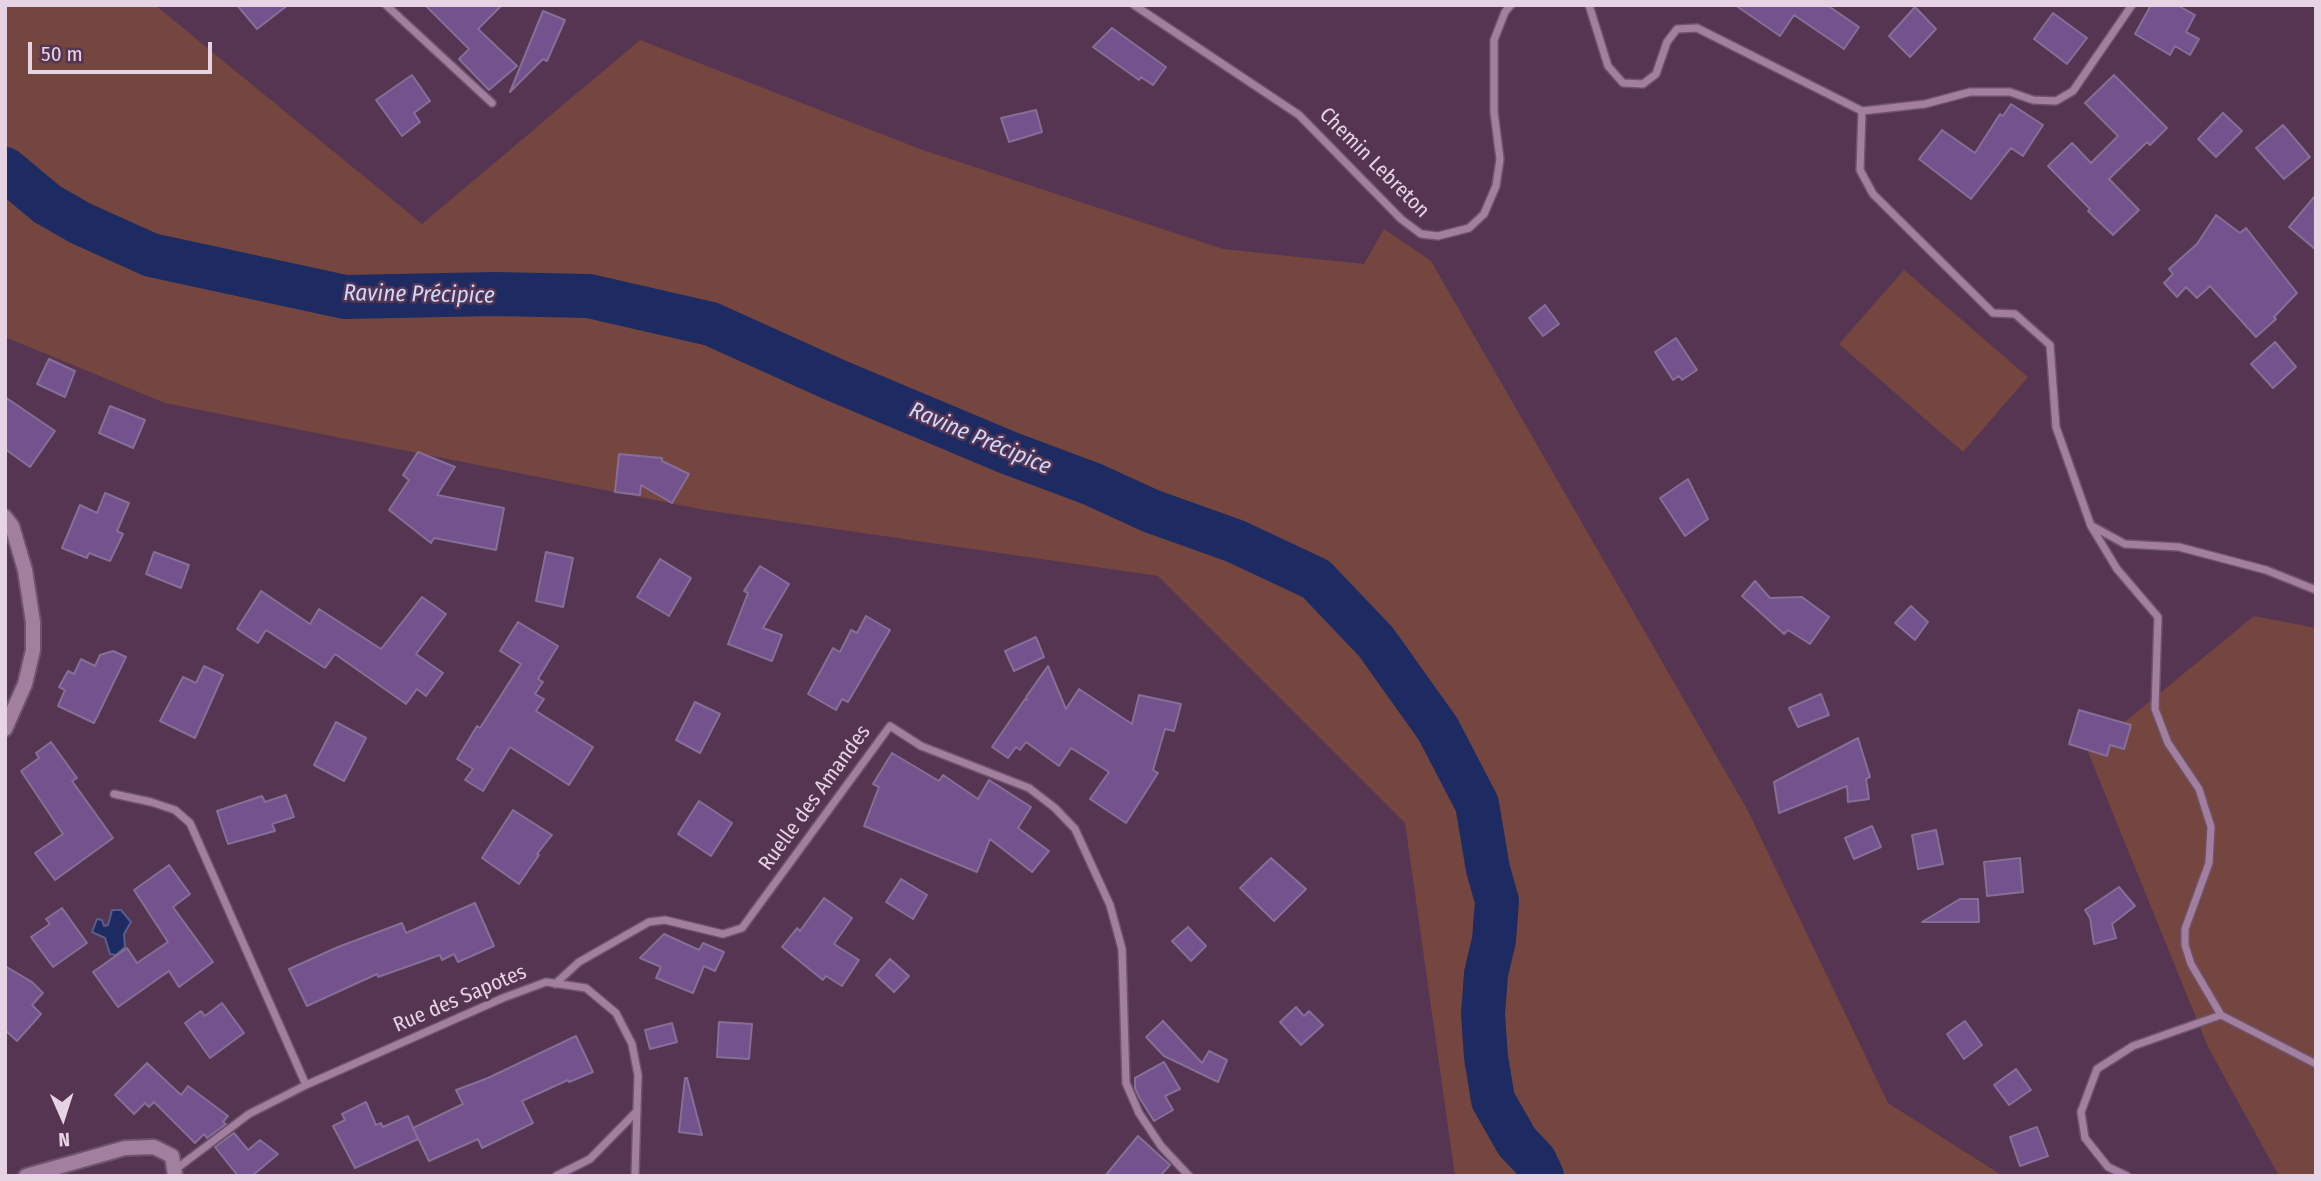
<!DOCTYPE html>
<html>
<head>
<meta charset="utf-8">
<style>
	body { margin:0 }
	#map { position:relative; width:2321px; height:1181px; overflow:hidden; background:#553552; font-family:"Fira Sans Condensed",sans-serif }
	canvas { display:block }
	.frame { position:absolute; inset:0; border:7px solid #e6d3e4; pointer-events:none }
	.north { position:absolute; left:28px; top:1083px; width:70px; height:70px; -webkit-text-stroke:5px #553552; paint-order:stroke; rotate:177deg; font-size:19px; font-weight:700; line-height:28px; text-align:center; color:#e6d3e4 }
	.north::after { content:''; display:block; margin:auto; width:24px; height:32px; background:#e6d3e4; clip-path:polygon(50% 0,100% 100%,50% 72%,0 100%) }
	.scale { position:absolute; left:28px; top:42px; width:184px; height:32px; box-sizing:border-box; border:4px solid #e6d3e4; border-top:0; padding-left:9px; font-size:21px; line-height:24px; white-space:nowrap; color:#e6d3e4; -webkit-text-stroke:5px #553552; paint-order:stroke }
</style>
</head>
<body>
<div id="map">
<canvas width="2321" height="1181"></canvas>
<div class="frame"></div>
<div class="north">N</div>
<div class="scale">50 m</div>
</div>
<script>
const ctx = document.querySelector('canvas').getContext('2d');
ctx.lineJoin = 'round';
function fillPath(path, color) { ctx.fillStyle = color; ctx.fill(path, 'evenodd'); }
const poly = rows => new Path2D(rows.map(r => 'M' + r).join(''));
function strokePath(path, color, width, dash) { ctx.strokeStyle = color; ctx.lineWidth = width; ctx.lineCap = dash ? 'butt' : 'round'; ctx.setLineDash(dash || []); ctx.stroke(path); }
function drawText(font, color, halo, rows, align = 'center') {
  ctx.font = font + ' "Fira Sans Condensed",sans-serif'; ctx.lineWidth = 5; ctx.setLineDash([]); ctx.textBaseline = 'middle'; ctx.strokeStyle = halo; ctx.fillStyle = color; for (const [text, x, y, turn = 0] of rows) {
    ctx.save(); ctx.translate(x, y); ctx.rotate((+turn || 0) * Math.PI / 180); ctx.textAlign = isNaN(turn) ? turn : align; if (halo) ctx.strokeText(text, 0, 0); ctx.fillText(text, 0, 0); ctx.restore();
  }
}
fillPath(poly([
	[5,5,155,5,422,224,640,40,920,149,1223,249,1364,264,1384,229,1431,261,1747,809,1888,1103,2003,1176,1455,1176,1405,823,1158,576,705,510,165,403,5,337],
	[1904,270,2028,377,1963,452,1839,344],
	[2254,616,2316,628,2316,1176,2279,1176,2208,1047,2088,752]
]), '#75463f');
const water = poly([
	[112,910,121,910,131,922,124,934,125,947,116,955,110,954,105,938,92,932,97,919,102,920,104,926,108,925,112,910]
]);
fillPath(water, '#1e2b63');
strokePath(water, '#5a5d8a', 2);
strokePath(poly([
	[5,169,47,204,80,223,151,255,345,297,495,294,589,296,711,324,835,380,1009,453,1092,484,1151,511,1235,541,1316,579,1376,642,1438,729,1477,804,1488,869,1497,901,1494,940,1486,974,1483,1014,1486,1057,1493,1100,1517,1142,1535,1161,1542,1176]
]), '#1e2b63', 44);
const building = poly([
	[237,5,288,5,257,29,237,5],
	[425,5,502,5,478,29,517,66,489,90,459,59,469,49,425,5],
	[1735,5,1827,5,1859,27,1844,49,1794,15,1780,36,1735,5],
	[2151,5,2177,5,2195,15,2186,32,2199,39,2190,55,2175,46,2170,55,2135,34,2151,5],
	[1915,7,1936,29,1910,57,1889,36,1915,7],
	[543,11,565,20,547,61,543,59,510,92,543,11],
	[2053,13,2087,38,2067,64,2034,39,2053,13],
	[1112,28,1166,67,1153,85,1141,77,1139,80,1093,47,1112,28],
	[412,75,430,101,414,113,420,122,402,136,376,100,412,75],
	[2114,75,2167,128,2150,145,2147,142,2109,179,2139,210,2113,235,2088,211,2090,209,2048,166,2072,143,2091,163,2118,136,2085,103,2114,75],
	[2011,104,2043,125,2023,156,2011,148,1971,199,1919,159,1942,130,1975,153,2000,114,2003,116,2011,104],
	[1036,110,1042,132,1009,142,1001,118,1036,110],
	[2223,113,2242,131,2216,157,2198,139,2223,113],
	[2283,125,2310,157,2284,179,2256,148,2283,125],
	[2316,195,2316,250,2289,227,2316,195],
	[2216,215,2240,233,2246,228,2297,293,2274,317,2276,319,2256,337,2210,286,2197,298,2186,287,2177,297,2164,283,2173,274,2169,269,2197,244,2216,215],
	[1545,305,1559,324,1543,336,1529,318,1545,305],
	[1676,338,1697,370,1682,380,1679,376,1673,380,1655,352,1676,338],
	[2275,342,2296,367,2273,388,2251,364,2275,342],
	[49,359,75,371,65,397,37,384,49,359],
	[5,397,55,431,30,467,5,449,5,397],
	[110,406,145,420,133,448,99,433,110,406],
	[418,452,455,467,437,495,504,508,496,550,434,538,431,543,389,510,409,480,403,475,418,452],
	[619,454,662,458,662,461,689,474,672,503,641,485,640,495,615,492,619,454],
	[1688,479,1708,519,1685,536,1660,498,1688,479],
	[105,493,129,503,117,531,123,534,110,561,89,553,87,558,62,548,80,505,97,513,105,493],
	[154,552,189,565,181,588,146,574,154,552],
	[546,552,573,558,563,607,536,601,546,552],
	[660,559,691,578,669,616,637,597,660,559],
	[760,566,789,584,763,628,782,635,772,661,728,644,748,593,744,591,760,566],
	[1755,581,1770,598,1802,597,1829,617,1810,644,1788,630,1784,634,1742,596,1755,581],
	[261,591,310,624,319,609,381,649,422,597,446,614,416,654,443,673,426,696,417,689,406,704,335,654,325,668,266,630,258,643,237,629,261,591],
	[1911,606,1928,622,1915,640,1895,623,1911,606],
	[866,616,890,630,848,702,842,699,836,710,808,694,833,648,840,652,851,630,857,633,866,616],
	[518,622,558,646,538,679,543,682,535,694,544,699,536,711,593,747,569,785,510,747,483,791,465,780,473,769,457,759,477,726,480,728,521,664,500,651,518,622],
	[1036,637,1044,657,1014,671,1005,651,1036,637],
	[113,651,126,657,94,723,58,706,65,690,59,687,68,671,74,674,81,659,95,666,100,655,113,651],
	[204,666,223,675,195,738,160,721,183,677,196,683,204,666],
	[1048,666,1066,709,1079,689,1132,724,1139,695,1181,704,1174,731,1165,729,1153,770,1158,773,1126,823,1090,799,1109,772,1071,748,1059,766,1026,742,1020,750,1016,747,1008,758,992,747,1025,699,1027,700,1026,697,1048,666],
	[1821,694,1829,715,1798,727,1789,708,1821,694],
	[695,702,720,714,700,753,676,740,695,702],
	[2079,710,2131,725,2124,749,2110,745,2107,756,2069,744,2079,710],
	[336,722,366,738,344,781,314,765,336,722],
	[1858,738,1870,777,1866,779,1869,799,1848,802,1847,786,1779,813,1774,782,1858,738],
	[51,742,77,778,72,781,113,838,55,880,35,853,63,834,21,771,39,758,36,753,51,742],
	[892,753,939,781,943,775,978,799,989,780,1031,807,1018,828,1049,851,1032,872,990,839,977,872,864,826,879,787,873,784,892,753],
	[286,795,294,817,272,824,275,831,228,844,217,811,262,796,265,802,286,795],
	[699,801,732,823,711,856,678,834,699,801],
	[513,810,552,835,537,854,539,855,519,884,482,858,513,810],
	[1872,826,1881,847,1854,859,1845,838,1872,826],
	[1936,830,1943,864,1918,869,1912,835,1936,830],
	[1271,858,1306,889,1274,921,1240,888,1271,858],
	[2020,858,2023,892,1987,896,1984,862,2020,858],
	[169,865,190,894,173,907,213,962,179,987,169,971,118,1007,93,972,127,948,137,963,168,942,134,890,169,865],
	[901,879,927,895,913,919,886,902,901,879],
	[2119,887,2135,906,2112,924,2116,938,2094,944,2090,918,2085,910,2119,887],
	[824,898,852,918,834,944,859,960,842,986,826,976,823,980,782,947,797,928,800,931,824,898],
	[1960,899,1978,899,1979,922,1922,922,1960,899],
	[475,903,494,946,458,962,454,954,442,960,440,955,378,977,377,974,307,1006,289,969,338,947,402,923,406,933,475,903],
	[62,908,87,943,53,967,31,937,50,924,46,919,62,908],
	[1188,927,1206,946,1191,961,1172,941,1188,927],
	[664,934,699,950,703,943,724,952,715,971,704,966,693,993,656,978,661,967,640,958,664,934],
	[890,959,909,976,894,992,876,975,890,959],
	[5,966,32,982,43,993,32,1005,41,1014,17,1041,5,1030,5,966],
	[222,1003,244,1033,210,1058,185,1023,201,1011,205,1016,222,1003],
	[1296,1007,1304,1016,1309,1011,1323,1025,1301,1045,1280,1022,1296,1007],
	[1163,1021,1202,1063,1209,1051,1227,1060,1218,1082,1164,1056,1146,1037,1163,1021],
	[1965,1021,1982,1045,1964,1059,1947,1034,1965,1021],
	[719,1022,752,1024,749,1059,717,1057,719,1022],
	[672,1023,677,1042,650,1049,645,1030,672,1023],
	[576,1036,593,1072,569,1082,568,1080,522,1101,533,1123,482,1148,478,1139,429,1161,413,1128,463,1104,456,1090,488,1078,576,1036],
	[1164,1062,1180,1089,1165,1096,1173,1110,1154,1121,1139,1097,1135,1088,1135,1078,1164,1062],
	[147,1063,181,1095,188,1086,228,1116,223,1122,226,1124,207,1138,204,1134,195,1143,154,1102,149,1107,145,1103,134,1114,115,1095,147,1063],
	[2016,1069,2031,1090,2009,1105,1994,1085,2016,1069],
	[685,1078,687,1078,702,1135,679,1132,685,1078],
	[366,1102,376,1125,381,1123,383,1127,408,1116,418,1139,355,1168,333,1126,345,1120,342,1114,366,1102],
	[2037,1127,2048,1156,2020,1166,2010,1137,2037,1127],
	[234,1133,248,1150,260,1140,278,1154,252,1176,238,1176,215,1147,234,1133],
	[1138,1136,1170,1165,1160,1176,1105,1176,1138,1136]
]);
fillPath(building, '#74528e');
strokePath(building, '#856f96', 2);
const street = poly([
	[386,5,492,103],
	[1134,5,1299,115,1401,219,1421,234,1438,236,1469,228,1484,214,1496,186,1500,159,1494,112,1494,40,1505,12,1511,5],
	[1589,5,1608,66,1623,83,1643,84,1656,74,1667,42,1677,29,1697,28,1862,111,1925,104,1970,92,2010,92,2033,100,2056,101,2073,91,2132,5],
	[1862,111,1860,170,1873,194,1993,313,2015,314,2050,345,2056,427,2091,526,2117,569,2158,617,2155,709,2168,743,2199,789,2211,827,2209,863,2185,929,2185,945,2191,964,2221,1015,2133,1046,2097,1069,2081,1112,2085,1138,2108,1167,2127,1176],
	[2092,526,2125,544,2179,547,2266,570,2316,590],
	[114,794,151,802,175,810,190,823,306,1085],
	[555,984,579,962,649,922,665,920,723,934,742,928,890,726,921,746,1029,788,1055,808,1075,829,1110,905,1122,949,1126,1083,1139,1113,1161,1146,1189,1176],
	[2221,1015,2316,1064],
	[176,1169,249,1114,306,1085,503,998,546,982,586,988,616,1013,632,1044,638,1075,635,1176],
	[556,1176,590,1159,637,1111]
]);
const secondary = poly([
	[5,517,12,526,25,570,33,622,33,650,25,684,5,729],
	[26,1176,125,1148,154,1147,172,1156,175,1176]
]);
strokePath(street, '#6d536b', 10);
strokePath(secondary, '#6d536b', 18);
strokePath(street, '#a37f9f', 7);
strokePath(secondary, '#a37f9f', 14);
drawText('21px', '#e6d3e4', '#553552', [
	["Chemin Lebreton",1374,163,45],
	["Ruelle des Amandes",815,798,-54],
	["Rue des Sapotes",460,999,-23]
]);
drawText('italic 23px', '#ccd9fe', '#553552', [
	["Ravine Précipice",419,295,1],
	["Ravine Précipice",980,439,23]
]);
</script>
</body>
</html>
